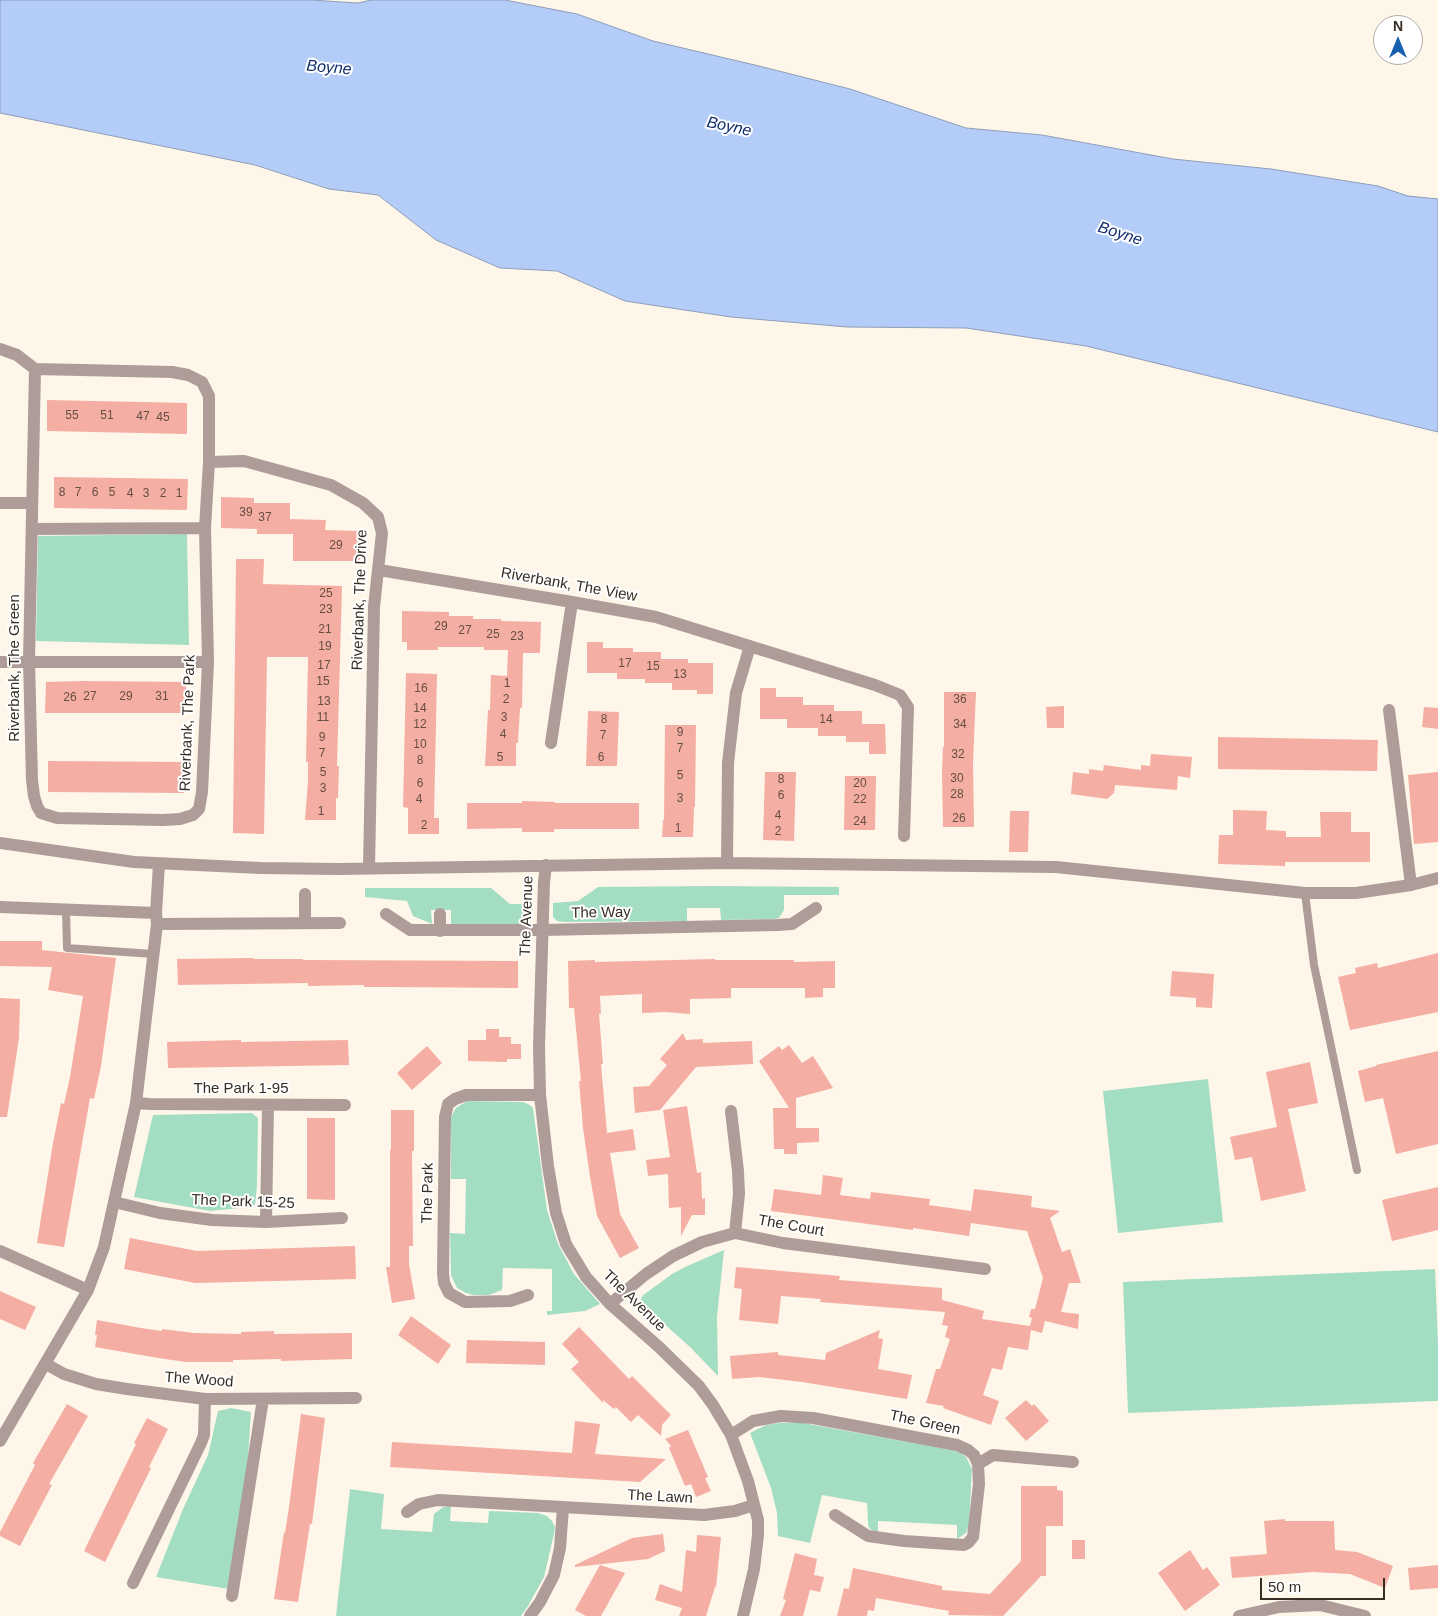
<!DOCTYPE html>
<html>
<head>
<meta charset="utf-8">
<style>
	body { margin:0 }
	#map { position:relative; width:1438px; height:1616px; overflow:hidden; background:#fff6ea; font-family:Arial,sans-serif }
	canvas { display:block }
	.north { position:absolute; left:1373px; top:15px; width:50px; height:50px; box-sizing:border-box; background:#fff; border:1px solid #afaba7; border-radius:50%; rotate:0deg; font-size:14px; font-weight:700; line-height:20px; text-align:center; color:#372e23 }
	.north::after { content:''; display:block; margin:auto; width:18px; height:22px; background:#1760b0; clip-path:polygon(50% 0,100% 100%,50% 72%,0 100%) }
	.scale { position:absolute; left:1260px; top:1578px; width:125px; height:22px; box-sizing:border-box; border:2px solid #372e23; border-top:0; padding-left:6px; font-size:15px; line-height:18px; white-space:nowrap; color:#372e23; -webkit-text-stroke:4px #fff; paint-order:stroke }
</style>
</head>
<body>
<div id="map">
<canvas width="1438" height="1616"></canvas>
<div class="north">N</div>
<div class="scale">50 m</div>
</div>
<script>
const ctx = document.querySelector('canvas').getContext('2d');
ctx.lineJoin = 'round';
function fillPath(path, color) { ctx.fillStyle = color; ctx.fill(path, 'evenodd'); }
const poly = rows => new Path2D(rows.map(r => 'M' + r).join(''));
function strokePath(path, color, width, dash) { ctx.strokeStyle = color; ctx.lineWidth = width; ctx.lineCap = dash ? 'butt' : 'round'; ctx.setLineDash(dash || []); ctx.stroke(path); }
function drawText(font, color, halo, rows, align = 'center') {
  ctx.font = font + ' Arial,sans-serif'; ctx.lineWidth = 4; ctx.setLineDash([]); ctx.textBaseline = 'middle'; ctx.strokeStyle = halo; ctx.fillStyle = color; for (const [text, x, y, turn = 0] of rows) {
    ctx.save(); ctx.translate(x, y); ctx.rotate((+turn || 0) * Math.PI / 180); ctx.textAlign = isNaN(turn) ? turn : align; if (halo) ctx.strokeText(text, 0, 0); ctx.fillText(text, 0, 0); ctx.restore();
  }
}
fillPath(poly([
	[187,534,189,645,36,641,38,536],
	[713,886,839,887,839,895,784,895,784,910,779,918,775,919,721,920,720,908,687,908,687,921,564,922,557,921,553,917,553,903,578,901,598,887],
	[365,888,491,888,510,904,533,904,532,912,528,919,522,924,451,924,451,910,431,910,432,924,413,916,407,901,365,897],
	[1208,1079,1223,1222,1118,1233,1103,1091],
	[467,1101,523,1102,530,1105,533,1108,547,1210,558,1244,574,1274,600,1304,585,1311,547,1315,547,1311,552,1311,552,1269,503,1268,502,1290,489,1295,473,1295,466,1293,457,1288,451,1275,450,1233,465,1234,466,1179,451,1179,451,1117,456,1108],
	[252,1113,258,1118,257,1186,255,1205,240,1208,210,1211,134,1197,153,1115],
	[724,1250,717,1317,718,1376,690,1347,642,1304,641,1300,642,1296,672,1274,685,1267],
	[1435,1269,1438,1344,1438,1401,1128,1413,1123,1282],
	[231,1408,251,1412,247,1474,229,1589,156,1577,183,1509,208,1455,218,1411],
	[780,1423,803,1423,952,1450,961,1453,966,1457,972,1469,969,1525,966,1533,957,1539,957,1525,878,1521,878,1531,873,1531,869,1528,868,1523,867,1503,822,1495,810,1543,778,1536,777,1513,771,1488,750,1433,766,1425],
	[350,1489,384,1494,381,1529,432,1532,434,1514,443,1507,451,1506,450,1521,488,1523,489,1511,538,1513,547,1516,552,1521,555,1527,554,1534,544,1577,528,1606,521,1616,336,1616]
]), '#a4dec2');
const water = poly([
	[0,0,311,0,358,3,371,0,505,0,577,14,653,41,759,66,850,89,966,128,1042,135,1173,159,1271,169,1378,186,1408,196,1438,199,1438,432,1086,346,966,328,847,327,731,317,625,301,557,271,500,268,436,240,378,195,329,189,255,165,0,113,0,0]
]);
fillPath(water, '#b4ccf8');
strokePath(water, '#8e9db8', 1);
fillPath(poly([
	[47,400,187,403,187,434,47,431],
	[54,477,188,479,187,510,54,508],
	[221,497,254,498,254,503,290,503,290,519,326,520,325,530,361,531,360,561,293,561,293,534,257,534,257,529,221,528],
	[236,559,264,559,263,584,342,586,337,766,339,766,338,798,336,798,336,820,305,820,308,781,308,762,306,762,308,657,267,657,264,834,233,833],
	[402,611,449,612,449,616,473,616,473,619,501,619,501,621,541,622,540,653,523,653,522,708,520,708,518,743,516,743,516,766,485,766,488,710,490,710,491,675,507,676,508,650,484,650,484,647,438,647,438,650,407,650,407,642,402,642],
	[587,642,603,642,603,648,633,648,633,652,661,652,661,659,688,659,688,663,713,663,713,694,697,694,697,690,672,690,672,683,645,683,645,679,617,679,617,673,587,673],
	[406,673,437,674,434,818,439,818,439,834,408,834,408,808,403,807],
	[82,681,186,682,186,713,45,713,46,682],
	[760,688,776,688,776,697,803,697,803,705,834,705,834,711,862,711,862,724,885,724,886,754,869,754,869,742,846,742,846,736,818,736,818,728,787,728,787,719,760,719],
	[944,692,976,692,973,763,974,827,943,827,942,771,943,747,944,747],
	[1064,706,1064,728,1047,728,1046,707],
	[1424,707,1438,708,1438,729,1422,727],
	[588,711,619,712,617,766,586,766],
	[665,725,696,725,695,807,694,807,693,837,662,837,663,820,664,820],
	[1218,737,1378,740,1377,771,1218,769],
	[1151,754,1192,757,1190,778,1178,776,1177,790,1115,785,1114,793,1107,799,1071,794,1073,772,1089,774,1089,769,1103,771,1104,765,1141,770,1141,765,1150,766],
	[48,761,185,762,184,793,48,792],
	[765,772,796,772,794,841,763,840],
	[1438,772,1438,842,1414,844,1408,775],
	[845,776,876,776,875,830,844,830],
	[522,801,555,802,555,803,639,803,639,829,554,829,554,832,522,832,522,828,467,829,467,803,522,803],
	[1233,810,1267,811,1266,830,1286,831,1286,837,1321,837,1320,812,1351,812,1351,832,1370,832,1370,862,1285,862,1285,866,1218,864,1219,835,1233,835],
	[1010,811,1029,811,1028,852,1009,852],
	[0,941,42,941,42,950,116,958,101,1066,94,1099,90,1098,64,1247,37,1243,53,1143,61,1103,64,1104,70,1077,83,996,48,990,52,967,0,966],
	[1438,953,1438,1012,1350,1030,1338,977,1356,973,1355,968,1377,963,1378,968],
	[254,958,254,959,303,959,303,960,518,961,518,988,392,987,364,987,364,985,308,986,308,983,178,985,177,959],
	[715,959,715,960,794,960,794,962,835,961,835,988,823,988,823,997,805,998,805,988,731,988,731,998,690,999,690,1014,665,1012,642,1013,642,994,600,996,601,1014,599,1014,603,1064,601,1064,607,1133,633,1129,636,1150,610,1153,620,1214,639,1248,620,1258,597,1216,590,1177,583,1128,579,1081,581,1081,574,1008,569,1008,568,961,595,960,595,962],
	[1172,971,1214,974,1212,1008,1196,1007,1196,998,1170,996],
	[0,998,20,999,19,1038,7,1117,0,1117],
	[486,1029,499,1029,499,1037,511,1037,511,1044,521,1044,521,1059,507,1059,507,1062,468,1061,468,1040,486,1040],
	[683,1033,686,1040,703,1039,703,1043,752,1041,753,1064,696,1067,660,1110,635,1113,633,1087,649,1086,667,1065,660,1059],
	[241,1040,241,1042,348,1040,349,1065,168,1068,167,1042],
	[789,1045,802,1063,813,1056,833,1088,796,1098,796,1128,819,1128,819,1142,797,1143,797,1154,784,1154,784,1149,774,1149,773,1108,789,1108,759,1061,779,1046,782,1050],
	[427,1046,442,1063,412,1090,397,1073],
	[1438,1051,1438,1144,1396,1154,1383,1098,1365,1102,1358,1071,1376,1066,1376,1065],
	[1310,1062,1318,1103,1288,1109,1306,1191,1261,1201,1252,1157,1235,1160,1230,1137,1277,1127,1266,1072],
	[687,1106,697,1173,701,1172,702,1199,705,1198,705,1215,692,1215,681,1236,681,1207,669,1208,668,1174,648,1176,646,1160,670,1157,663,1110],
	[391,1110,414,1110,414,1151,412,1151,413,1246,409,1246,409,1264,415,1299,392,1303,386,1267,390,1267,390,1150,391,1150],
	[307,1118,335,1118,335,1200,307,1199],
	[823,1175,843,1178,840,1195,870,1199,871,1192,930,1199,929,1205,971,1211,974,1189,1032,1196,1031,1207,1060,1211,1050,1218,1062,1252,1070,1249,1081,1283,1069,1283,1061,1312,1079,1314,1078,1329,1045,1321,1042,1333,1031,1330,1028,1350,1008,1347,1002,1370,992,1368,983,1395,999,1401,991,1425,943,1408,944,1406,926,1403,936,1369,940,1369,950,1339,945,1337,948,1326,942,1325,945,1312,820,1302,821,1299,781,1296,778,1324,739,1320,742,1289,734,1288,736,1267,840,1276,839,1280,942,1288,942,1300,984,1311,982,1319,1030,1326,1032,1318,1029,1317,1031,1309,1035,1309,1043,1278,1027,1231,971,1223,969,1236,913,1228,913,1230,771,1211,774,1189,821,1195],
	[1438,1187,1438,1230,1392,1241,1382,1200],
	[130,1238,197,1251,355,1246,356,1279,195,1283,124,1269],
	[0,1291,36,1307,25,1330,0,1319],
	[411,1316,451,1345,438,1364,398,1335],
	[97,1320,141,1328,162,1331,162,1329,194,1333,241,1334,241,1332,274,1331,274,1334,352,1333,352,1359,281,1361,281,1359,233,1360,233,1362,186,1362,158,1358,95,1347,97,1335,95,1335],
	[579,1327,629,1379,632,1376,671,1415,662,1425,661,1436,638,1415,631,1422,616,1407,614,1409,603,1400,603,1403,571,1369,579,1362,562,1344],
	[880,1330,878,1338,883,1339,878,1369,912,1375,907,1399,802,1382,759,1377,732,1379,730,1356,778,1352,778,1355,825,1360,826,1353],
	[467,1340,545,1342,545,1365,466,1363],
	[1026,1400,1032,1406,1034,1404,1049,1421,1026,1441,1005,1418],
	[67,1404,88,1416,49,1484,52,1485,20,1546,0,1536,0,1532,35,1465,33,1463],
	[301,1414,325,1418,312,1524,310,1524,298,1602,274,1599,284,1532,285,1533,289,1507],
	[147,1418,168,1429,149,1467,151,1468,105,1562,84,1551,136,1444,134,1443],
	[575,1421,600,1424,595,1454,666,1459,640,1482,390,1467,392,1442,572,1453],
	[688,1430,708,1477,705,1478,711,1491,696,1497,691,1484,685,1486,669,1448,671,1446,665,1439],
	[1021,1486,1057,1486,1057,1490,1063,1491,1063,1526,1046,1526,1046,1576,1041,1576,1003,1616,948,1615,949,1611,876,1598,874,1611,868,1610,867,1616,837,1616,844,1588,849,1589,853,1568,942,1586,942,1590,990,1594,1021,1561],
	[1285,1519,1285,1521,1334,1521,1335,1550,1357,1552,1393,1566,1385,1588,1350,1574,1313,1572,1232,1578,1230,1557,1267,1554,1264,1521],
	[663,1534,665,1551,648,1559,575,1567,575,1565,632,1538],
	[697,1535,721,1537,716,1587,715,1587,706,1616,679,1616,682,1608,655,1600,660,1584,682,1592,686,1550,696,1552],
	[1072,1540,1085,1540,1085,1559,1072,1559],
	[1190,1550,1203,1570,1207,1567,1220,1585,1185,1611,1158,1573],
	[795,1553,817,1559,814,1575,824,1577,820,1592,810,1590,803,1616,780,1616,786,1600,783,1599],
	[600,1565,625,1573,601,1616,586,1616,575,1610],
	[1438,1565,1438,1588,1410,1590,1408,1568]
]), '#f4aea3');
strokePath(poly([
	[1305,893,1314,965,1357,1170],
	[66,910,67,948,153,954]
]), '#ad9c98', 8);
strokePath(poly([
	[0,349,17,355,35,369],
	[35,369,172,372,188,375,202,382,209,396,209,462,205,528,208,662,202,792,199,809,193,815,180,819,163,820,57,818,41,813,37,806,34,796,32,780,29,661,35,369],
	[209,462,244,461,331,485,363,503,378,517,382,533,374,607,369,868],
	[0,503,32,503],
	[32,529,205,528],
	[379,570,572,602,656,617,875,685,900,695,908,707,904,836],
	[0,662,208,662],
	[1389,710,1411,885],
	[551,743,572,602],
	[0,843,134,862,260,868,338,869,727,863,1056,867,1305,893,1356,893,1411,885,1438,878],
	[727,863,728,763,736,693,750,646],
	[546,865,544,882,539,1046,540,1095,548,1166,556,1213,566,1244,586,1277,610,1304,659,1347,699,1386,713,1405,731,1435,748,1481,758,1520,758,1535,754,1569,743,1616],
	[305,894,305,923],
	[0,907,156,913],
	[386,914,410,930,543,930,777,925,792,924,816,908],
	[440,914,440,931],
	[157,924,340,923],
	[136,1103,150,1104,345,1105],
	[731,1111,738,1171,739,1194,735,1233],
	[114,1202,160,1213,212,1220,266,1222,342,1218],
	[266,1222,268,1105],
	[0,1251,88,1290],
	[528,1295,510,1301,465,1302,449,1293,444,1283,443,1273,445,1117,448,1104,455,1099,466,1095,540,1095],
	[610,1304,646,1274,673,1256,702,1242,735,1233,783,1243,985,1269],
	[46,1364,64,1374,96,1384,127,1389,205,1399,356,1398],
	[731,1435,753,1421,781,1416,813,1418,957,1445,968,1450,974,1455,978,1464,979,1484,973,1537,968,1543,964,1545,904,1541,868,1536,835,1515],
	[0,1441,88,1290,104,1247,136,1103,157,924,156,913,159,864],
	[978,1464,993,1455,1073,1462],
	[407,1512,419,1504,438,1500,704,1515,735,1511,754,1505],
	[133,1583,201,1443,204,1435,205,1399],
	[232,1596,263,1399],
	[530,1616,540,1602,554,1575,560,1548,563,1508],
	[1239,1616,1279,1607,1320,1605,1365,1616]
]), '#ad9c98', 12);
drawText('12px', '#664e43', null, [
	["55",72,416],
	["51",107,416],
	["47",143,417],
	["45",163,418],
	["8",62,493],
	["7",78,493],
	["6",95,493],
	["5",112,493],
	["4",130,494],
	["3",146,494],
	["2",163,494],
	["1",179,494],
	["39",246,513],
	["37",265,518],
	["29",336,546],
	["25",326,594],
	["23",326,610],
	["29",441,627],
	["21",325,630],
	["27",465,631],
	["25",493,635],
	["23",517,637],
	["19",325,647],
	["17",625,664],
	["17",324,666],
	["15",653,667],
	["13",680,675],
	["15",323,682],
	["1",507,684],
	["16",421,689],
	["27",90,697],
	["29",126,697],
	["31",162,697],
	["26",70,698],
	["2",506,700],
	["36",960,700],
	["13",324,702],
	["14",420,709],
	["11",323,718],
	["3",504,718],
	["8",604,720],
	["14",826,720],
	["12",420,725],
	["34",960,725],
	["9",680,733],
	["4",503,735],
	["7",603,736],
	["9",322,738],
	["10",420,745],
	["7",680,749],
	["7",322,754],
	["32",958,755],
	["5",500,758],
	["6",601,758],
	["8",420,761],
	["5",323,773],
	["5",680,776],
	["30",957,779],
	["8",781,780],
	["6",420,784],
	["20",860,784],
	["3",323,789],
	["28",957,795],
	["6",781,796],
	["3",680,799],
	["4",419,800],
	["22",860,800],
	["1",321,812],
	["4",778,816],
	["26",959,819],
	["24",860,822],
	["2",424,826],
	["1",678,829],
	["2",778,832]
]);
drawText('15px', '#372e23', '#fff', [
	["Riverbank, The View",569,585,10],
	["Riverbank, The Drive",360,600,-88],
	["Riverbank, The Green",15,668,-90],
	["Riverbank, The Park",188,723,-88],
	["The Way",601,913,-1],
	["The Avenue",527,916,-88],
	["The Park 1-95",241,1089],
	["The Park",428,1193,-89],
	["The Park 15-25",243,1202,2],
	["The Court",791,1226,10],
	["The Avenue",634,1301,44],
	["The Wood",199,1380,4],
	["The Green",925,1423,12],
	["The Lawn",660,1497,3]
]);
drawText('italic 16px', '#11306e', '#fff', [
	["Boyne",329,68,5],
	["Boyne",729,127,12],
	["Boyne",1120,234,18]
]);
</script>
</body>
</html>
